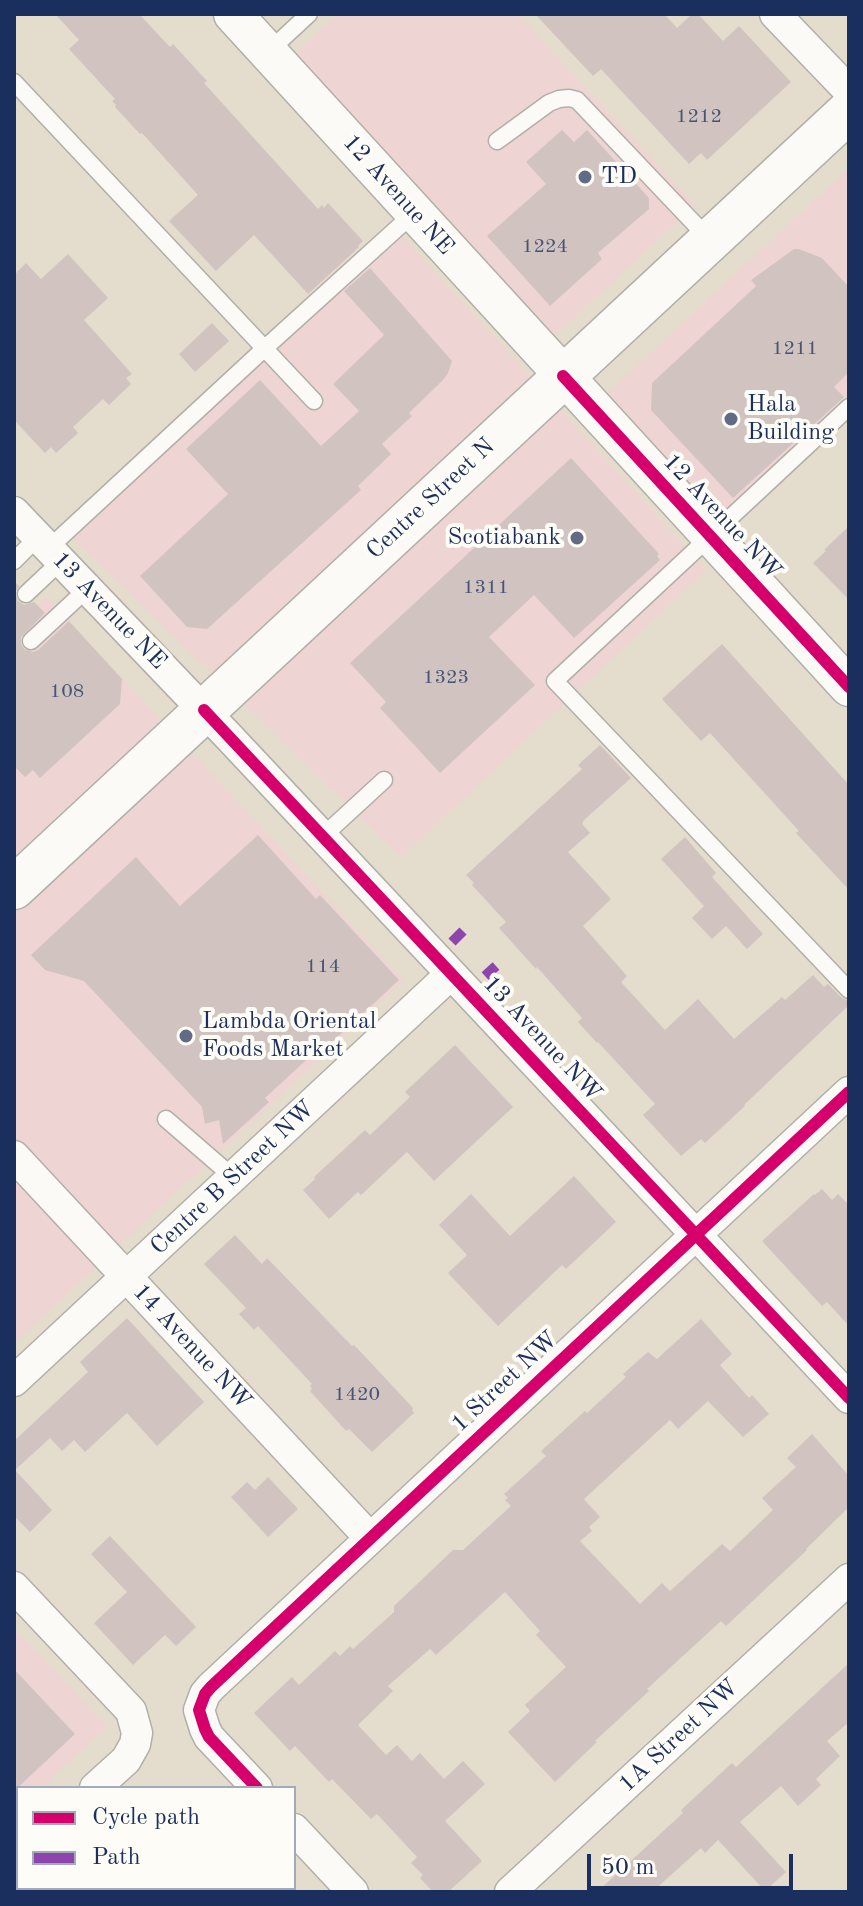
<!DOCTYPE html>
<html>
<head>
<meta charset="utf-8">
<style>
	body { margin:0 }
	#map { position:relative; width:863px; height:1906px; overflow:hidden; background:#e4dccc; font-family:"Old Standard TT",serif }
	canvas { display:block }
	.frame { position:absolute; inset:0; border:16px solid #1b2f5e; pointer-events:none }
	.legend { position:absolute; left:16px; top:1786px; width:280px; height:104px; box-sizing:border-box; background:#fdfcf7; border:2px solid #a3aaba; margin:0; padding:10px 14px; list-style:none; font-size:24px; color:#1b2f5e }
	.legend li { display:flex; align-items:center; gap:16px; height:40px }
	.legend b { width:40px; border:2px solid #a3aaba }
	.scale { position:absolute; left:587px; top:1854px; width:206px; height:36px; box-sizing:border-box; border:4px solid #1b2f5e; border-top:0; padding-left:10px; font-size:24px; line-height:28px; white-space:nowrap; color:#1b2f5e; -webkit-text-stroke:6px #fdfcf7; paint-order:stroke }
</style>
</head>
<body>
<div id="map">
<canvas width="863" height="1906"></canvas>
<div class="frame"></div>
<ul class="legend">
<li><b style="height:10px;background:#d6006c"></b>Cycle path</li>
<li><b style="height:10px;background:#8e44ad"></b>Path</li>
</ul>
<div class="scale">50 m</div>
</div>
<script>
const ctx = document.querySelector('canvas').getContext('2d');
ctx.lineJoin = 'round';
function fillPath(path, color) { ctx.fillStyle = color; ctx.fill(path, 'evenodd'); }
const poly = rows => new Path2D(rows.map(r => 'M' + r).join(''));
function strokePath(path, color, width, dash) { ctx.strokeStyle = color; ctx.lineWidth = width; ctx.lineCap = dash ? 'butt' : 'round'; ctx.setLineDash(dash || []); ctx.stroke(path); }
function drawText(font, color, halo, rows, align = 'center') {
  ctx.font = font + ' "Old Standard TT",serif'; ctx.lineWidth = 8; ctx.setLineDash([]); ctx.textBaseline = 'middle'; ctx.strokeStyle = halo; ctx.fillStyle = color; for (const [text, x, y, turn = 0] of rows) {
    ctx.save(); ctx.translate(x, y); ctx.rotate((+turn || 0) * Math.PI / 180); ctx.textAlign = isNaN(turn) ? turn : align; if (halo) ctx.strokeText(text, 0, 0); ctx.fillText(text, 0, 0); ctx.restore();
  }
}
fillPath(poly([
	[338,14,517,14,695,205,555,335,294,55],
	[849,168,849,394,710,524,601,399],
	[399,233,706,570,401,857,72,537],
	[46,597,404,980,14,1343,14,627],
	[14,1628,107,1727,41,1788,18,1788,18,1810,14,1813]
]), '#eed5d3');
fillPath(poly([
	[55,14,139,14,170,47,173,44,207,81,204,83,318,209,322,205,324,208,328,203,363,241,358,246,359,247,308,294,254,235,216,271,169,221,198,195,142,133,140,134,115,107,116,105,112,101,115,99,69,49,79,40],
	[535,14,664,14,677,28,692,14,698,14,723,41,739,26,791,82,707,160,701,153,689,164,601,69,593,76],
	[562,130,574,142,587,130,649,198,649,209,598,253,602,259,550,306,487,236,546,184,526,162],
	[794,249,799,249,822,258,849,287,849,372,834,387,844,397,733,498,651,410,652,383,756,286,751,280],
	[68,254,108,298,84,320,132,374,126,378,131,384,109,405,103,399,73,427,78,433,56,453,51,447,45,453,14,420,14,275,26,263,41,279],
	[370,268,452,361,448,373,443,380,409,413,412,416,382,444,391,454,358,486,361,490,207,629,187,627,140,576,228,494,186,449,260,380,321,446,359,411,333,384,384,335,344,291],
	[212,323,229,341,195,372,179,354],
	[571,458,659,554,657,556,660,560,574,638,534,595,489,637,535,685,440,773,380,708,386,702,350,663],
	[849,526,849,600,813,563,826,551,824,550],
	[14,581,19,586,15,592,18,601,24,605,34,602,45,613,21,637,21,644,24,649,33,652,38,650,69,621,122,679,120,704,40,778,33,770,25,777,14,766],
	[722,644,849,785,849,890,796,833,799,831,710,733,701,741,662,699],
	[600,745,631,778,584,820,582,824,590,833,568,852,611,899,583,926,627,976,621,982,665,1030,698,999,734,1039,782,997,785,1000,813,975,824,987,828,984,842,998,849,1001,849,1005,744,1105,745,1106,705,1143,701,1139,681,1156,643,1115,655,1104,598,1042,597,1043,578,1022,582,1018,537,967,536,969,499,928,506,922,472,885,474,883,466,875,582,769,578,765],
	[258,835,316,899,320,895,399,980,331,1043,328,1040,265,1098,269,1102,223,1144,219,1120,205,1124,202,1107,84,981,45,970,31,955,136,857,180,906],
	[685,837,716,873,712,877,763,934,747,949,726,926,712,939,692,918,704,906,661,859],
	[455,1045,513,1107,434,1181,407,1152,361,1195,358,1192,329,1219,303,1190,315,1179,314,1177,365,1130,370,1135,410,1097,405,1092],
	[574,1176,616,1222,566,1269,562,1265,498,1326,448,1273,467,1255,439,1225,471,1194,510,1236],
	[822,1189,832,1200,838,1194,849,1205,849,1326,827,1302,822,1306,762,1241,814,1194,815,1195],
	[235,1235,262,1264,267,1258,352,1346,354,1345,357,1348,413,1408,412,1410,414,1413,372,1452,349,1429,346,1431,310,1391,312,1389,310,1386,312,1384,258,1326,254,1330,239,1314,246,1308,204,1264],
	[127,1318,204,1402,157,1446,127,1413,85,1452,74,1440,62,1451,50,1438,15,1470,52,1510,30,1532,14,1516,14,1441,88,1372,80,1362],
	[701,1319,732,1354,720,1365,749,1398,752,1395,769,1414,743,1437,708,1401,678,1429,670,1420,584,1499,600,1517,589,1527,592,1531,580,1541,640,1604,662,1583,670,1591,722,1544,730,1551,773,1510,762,1498,796,1467,787,1458,812,1434,849,1476,849,1507,806,1549,807,1550,726,1626,721,1621,647,1689,649,1691,595,1741,597,1742,555,1782,508,1732,530,1711,525,1705,566,1667,536,1635,540,1631,505,1592,436,1655,430,1649,388,1686,393,1691,358,1725,386,1755,397,1745,412,1761,420,1753,444,1779,463,1761,485,1784,445,1821,482,1861,448,1892,433,1892,420,1878,423,1875,411,1863,417,1857,377,1814,371,1819,332,1779,329,1782,295,1746,290,1751,254,1713,292,1677,299,1685,335,1651,340,1656,350,1646,353,1649,394,1612,394,1606,453,1550,463,1550,511,1506,505,1500,508,1498,504,1494,546,1456,541,1451,585,1411,587,1413,626,1377,623,1374,648,1352,657,1359],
	[268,1477,298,1509,268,1537,231,1497,247,1482,255,1490],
	[110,1536,196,1627,176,1646,165,1635,133,1665,94,1623,127,1592,91,1554],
	[849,1663,849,1722,827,1741,840,1756,816,1779,821,1785,798,1806,781,1786,740,1822,786,1872,765,1891,718,1840,705,1853,701,1848,652,1892,597,1892,683,1813,681,1810,732,1763,736,1767],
	[14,1669,75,1734,14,1791]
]), '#d1c4c0');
const service = poly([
	[268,52,309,14],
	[14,82,314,401],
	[497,141,549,103,559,99,569,98,577,100,709,239],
	[849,407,555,681,849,990],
	[49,548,265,348,414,213],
	[14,561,38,537],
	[26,594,61,561],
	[31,641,87,589],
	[322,837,384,780],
	[166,1119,233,1177],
	[29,1888,32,1892]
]);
const minor = poly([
	[775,14,849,91],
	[14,512,230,738,849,1398],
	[14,1156,370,1538],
	[14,1381,451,974],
	[14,1587,131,1711,137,1733,135,1744,126,1760,95,1788],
	[257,1788,209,1737,205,1729,199,1710,205,1694,211,1687,849,1092],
	[294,1829,353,1892],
	[14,1863,18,1859],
	[510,1892,849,1579]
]);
const tertiary = poly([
	[233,14,849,687]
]);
const secondary = poly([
	[14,888,849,111]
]);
strokePath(service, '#b2afa9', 19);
strokePath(minor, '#b2afa9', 33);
strokePath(tertiary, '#b2afa9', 41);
strokePath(secondary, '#b2afa9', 45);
strokePath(service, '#fbfaf7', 16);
strokePath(minor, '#fbfaf7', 30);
strokePath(tertiary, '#fbfaf7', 38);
strokePath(secondary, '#fbfaf7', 42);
strokePath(poly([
	[452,942,463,931],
	[485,976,496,966]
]), '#8e44ad', 10, [20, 10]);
strokePath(poly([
	[563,376,849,687],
	[204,710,849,1398],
	[257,1788,209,1737,205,1729,199,1710,205,1694,211,1687,849,1092]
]), '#d6006c', 12);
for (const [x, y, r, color] of [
	[585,177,8,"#616c84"],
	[731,419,8,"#616c84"],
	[577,538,8,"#616c84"],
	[186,1036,8,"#616c84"]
]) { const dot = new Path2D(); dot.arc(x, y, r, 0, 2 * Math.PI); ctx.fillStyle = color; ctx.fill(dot); strokePath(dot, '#fdfcf7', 3); }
drawText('20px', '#485476', null, [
	["1212",699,117],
	["1224",545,247],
	["1211",795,349],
	["1311",486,588],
	["1323",446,678],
	["108",67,692],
	["114",323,967],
	["1420",357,1395]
]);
drawText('24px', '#1b2f5e', '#fdfcf7', [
	["TD",601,177],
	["Hala",747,405],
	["Building",747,433],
	["Scotiabank",561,538,"right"],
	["Lambda Oriental",202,1022],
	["Foods Market",202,1050]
], 'left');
drawText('24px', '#1b2f5e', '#fdfcf7', [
	["12 Avenue NE",398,195,48],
	["Centre Street N",431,499,-43],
	["12 Avenue NW",722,517,47],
	["13 Avenue NE",109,611,46],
	["13 Avenue NW",542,1039,47],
	["Centre B Street NW",233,1178,-43],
	["14 Avenue NW",192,1347,47],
	["1 Street NW",505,1382,-43],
	["1A Street NW",679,1736,-43]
]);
</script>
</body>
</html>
